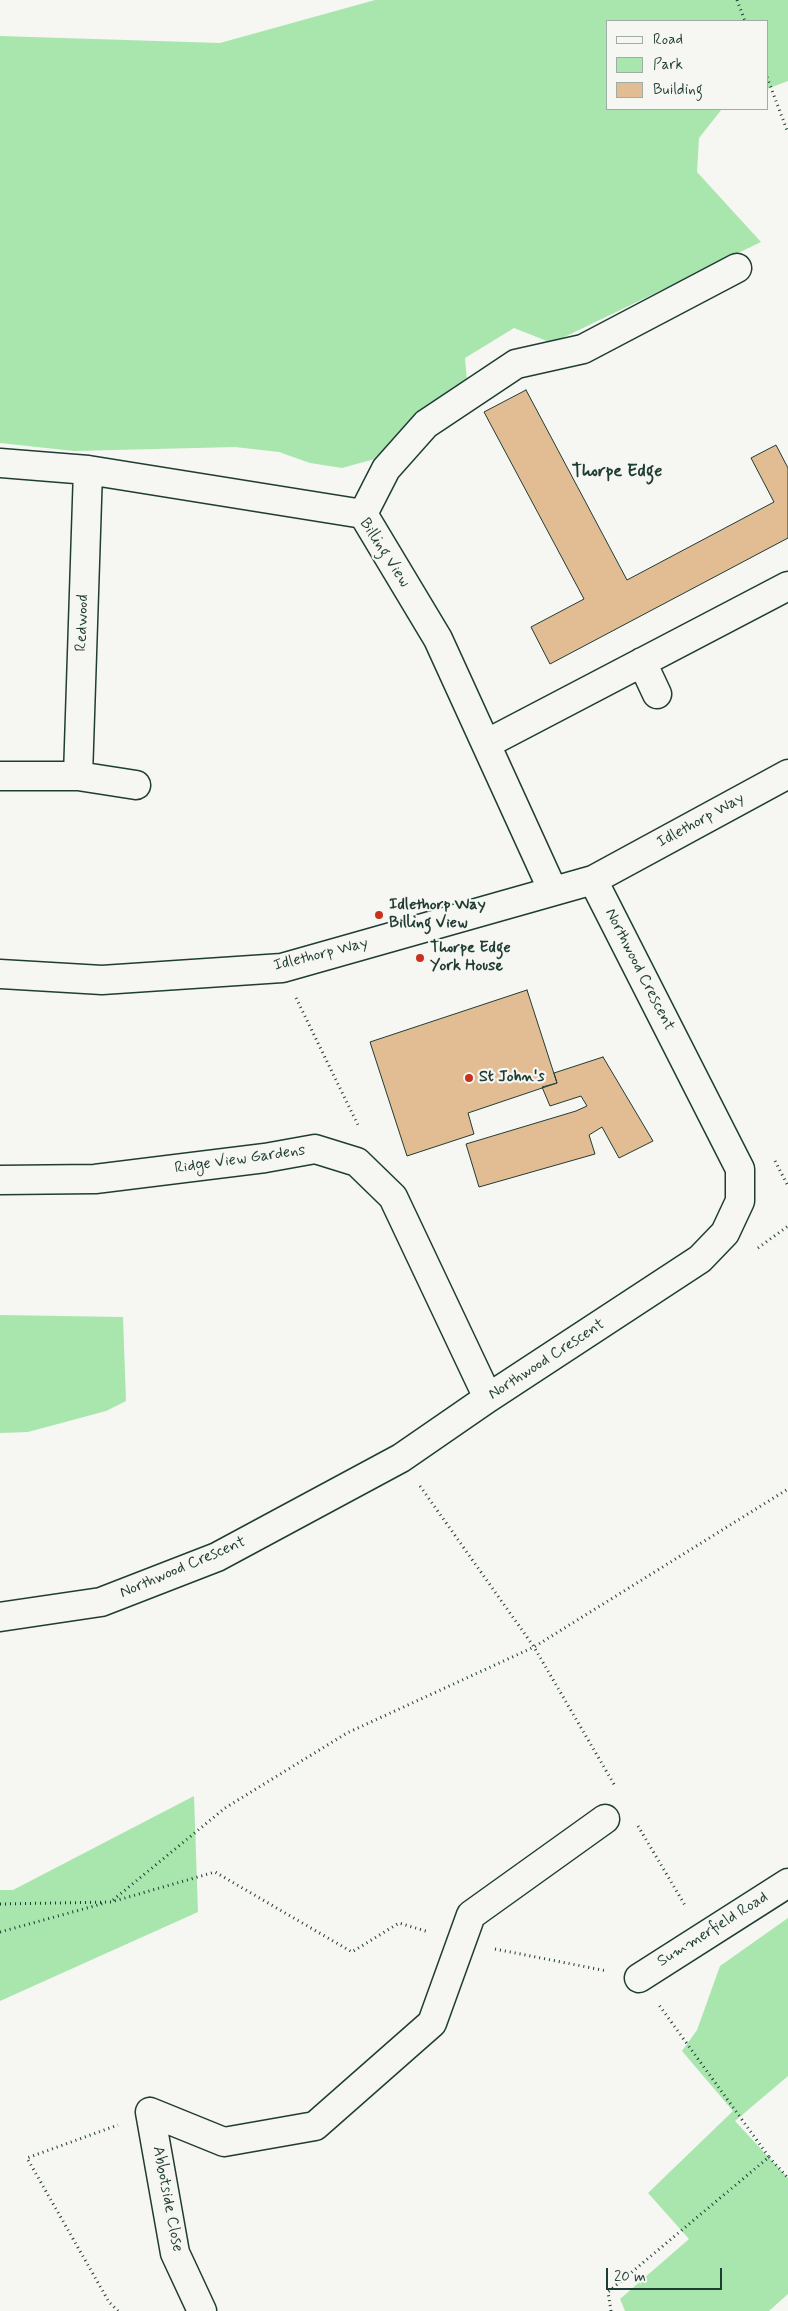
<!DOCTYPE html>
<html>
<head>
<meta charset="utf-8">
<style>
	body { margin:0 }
	#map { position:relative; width:788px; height:2311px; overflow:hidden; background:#f6f6f2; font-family:Mynerve,sans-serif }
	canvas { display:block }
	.legend { position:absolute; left:606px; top:20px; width:162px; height:90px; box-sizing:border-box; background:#f6f6f2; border:1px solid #a0aca6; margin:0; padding:6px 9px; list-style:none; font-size:15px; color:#1f3d34 }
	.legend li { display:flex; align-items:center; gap:10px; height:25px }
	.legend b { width:25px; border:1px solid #a0aca6 }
	.scale { position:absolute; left:606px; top:2268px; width:116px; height:22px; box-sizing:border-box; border:2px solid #1f3d34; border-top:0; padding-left:6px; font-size:15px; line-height:18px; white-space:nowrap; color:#1f3d34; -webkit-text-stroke:4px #f6f6f2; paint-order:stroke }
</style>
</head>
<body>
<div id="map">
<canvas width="788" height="2311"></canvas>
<ul class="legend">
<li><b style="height:6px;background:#f6f6f2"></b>Road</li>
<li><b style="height:14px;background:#a9e6ad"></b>Park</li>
<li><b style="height:14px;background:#e2bc93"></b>Building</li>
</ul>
<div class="scale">20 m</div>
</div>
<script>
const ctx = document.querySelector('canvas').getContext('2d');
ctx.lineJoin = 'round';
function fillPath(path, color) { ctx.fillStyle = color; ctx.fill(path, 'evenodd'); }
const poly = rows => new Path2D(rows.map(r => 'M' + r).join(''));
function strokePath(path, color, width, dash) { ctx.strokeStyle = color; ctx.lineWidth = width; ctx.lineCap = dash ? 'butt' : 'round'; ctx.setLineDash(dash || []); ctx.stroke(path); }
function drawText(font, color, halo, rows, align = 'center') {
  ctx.font = font + ' Mynerve,sans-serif'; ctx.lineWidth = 4.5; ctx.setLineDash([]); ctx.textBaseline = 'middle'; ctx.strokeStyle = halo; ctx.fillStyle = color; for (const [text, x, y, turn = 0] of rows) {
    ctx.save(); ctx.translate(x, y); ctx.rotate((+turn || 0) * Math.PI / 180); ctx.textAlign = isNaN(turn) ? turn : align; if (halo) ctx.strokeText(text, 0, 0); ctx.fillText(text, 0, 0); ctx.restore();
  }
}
fillPath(poly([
	[375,0,788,0,788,81,767,89,767,21,607,21,607,109,722,109,699,138,697,172,761,242,552,343,514,328,465,358,467,381,378,458,342,468,310,463,279,452,235,447,74,451,0,443,0,36,220,43],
	[0,1315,123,1317,126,1401,106,1411,28,1432,0,1433],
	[194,1796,198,1912,0,2001,0,1890,13,1890],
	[788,1918,788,2076,735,2121,788,2178,788,2294,769,2311,625,2311,620,2299,689,2239,648,2193,733,2111,682,2051,697,2030,720,1966]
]), '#a9e6ad');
const building = poly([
	[526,390,627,580,774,502,751,458,776,445,788,468,788,538,550,664,531,627,584,599,484,412,526,390],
	[527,990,557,1083,468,1113,474,1134,407,1156,370,1042,527,990],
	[603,1057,653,1141,619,1158,602,1127,589,1135,595,1154,479,1187,466,1144,576,1111,587,1106,581,1096,550,1106,542,1087,557,1083,554,1073,603,1057]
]);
fillPath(building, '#e2bc93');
strokePath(building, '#1f3d34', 1);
const minor = poly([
	[0,463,88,470,363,514,438,639,553,891],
	[363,514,386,469,426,424,516,364,583,349,737,268],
	[642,662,657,694],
	[486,744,788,586],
	[0,776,78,776,136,785],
	[78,776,88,470],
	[0,974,102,980,282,968,593,880,788,774],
	[0,1180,95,1179,265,1158,315,1149,357,1162,393,1197,488,1398],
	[0,1617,101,1602,217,1557,401,1458,488,1398,700,1259,725,1233,740,1201,740,1169,593,880],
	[639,1978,788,1883],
	[150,2112,224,2142,315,2126,432,2023,471,1915,605,1819],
	[150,2112,175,2253,202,2311]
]);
strokePath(minor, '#1f3d34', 31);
strokePath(poly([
	[737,0,745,21],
	[767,77,788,133],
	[296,998,358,1125],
	[775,1161,788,1186],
	[758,1248,788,1226],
	[420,1486,534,1647,615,1786],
	[638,1826,686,1907],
	[113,1900,225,1808,347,1733,534,1647,788,1489],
	[0,1904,111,1902,215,1872,352,1952,399,1923,429,1932],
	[0,1932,105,1903],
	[495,1949,607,1971],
	[769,2157,788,2178],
	[118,2311,109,2302,27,2158,118,2125],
	[611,2311,608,2292,769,2157,659,2005]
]), '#1f3d34', 3, [1, 4]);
strokePath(minor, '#f6f6f2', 28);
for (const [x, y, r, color] of [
	[379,915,5,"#c8321e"],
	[420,958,5,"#c8321e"],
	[469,1078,5,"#c8321e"]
]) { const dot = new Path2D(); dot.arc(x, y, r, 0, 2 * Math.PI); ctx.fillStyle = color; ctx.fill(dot); strokePath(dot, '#f6f6f2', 2); }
drawText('16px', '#1f3d34', '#f6f6f2', [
	["Billing View",384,553,57],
	["Redwood",83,623,-88],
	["Idlethorp Way",701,821,-29],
	["Idlethorp Way",321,955,-14],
	["Northwood Crescent",639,970,63],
	["Ridge View Gardens",240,1160,-8],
	["Northwood Crescent",547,1360,-33],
	["Northwood Crescent",183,1568,-23],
	["Summerfield Road",713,1930,-32],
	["Abbotside Close",167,2199,79]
]);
drawText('bold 16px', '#1f3d34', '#f6f6f2', [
	["Idlethorp Way",389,906],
	["Billing View",389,924],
	["Thorpe Edge",430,949],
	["York House",430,967],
	["St John's",479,1078]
], 'left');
drawText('bold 18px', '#1f3d34', '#f6f6f2', [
	["Thorpe Edge",617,472]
]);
</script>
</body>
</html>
